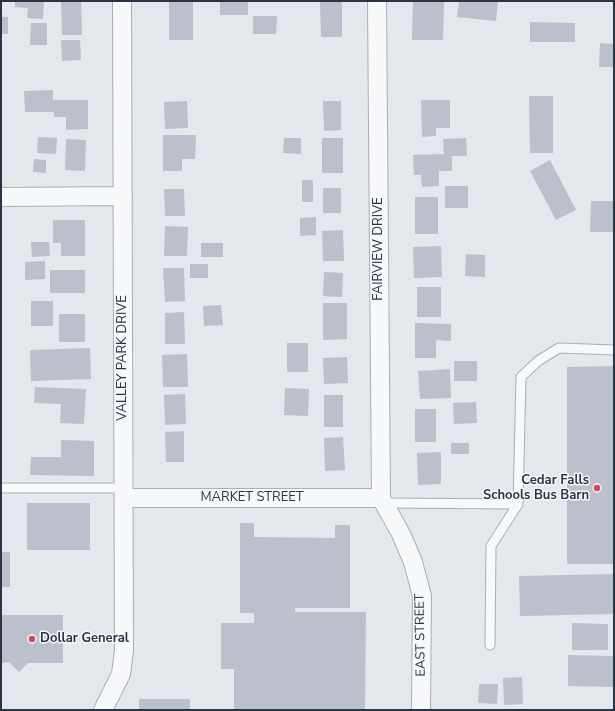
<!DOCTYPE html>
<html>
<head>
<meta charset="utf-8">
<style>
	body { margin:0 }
	#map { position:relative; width:615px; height:711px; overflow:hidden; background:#e4e7ec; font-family:"Nunito Sans",sans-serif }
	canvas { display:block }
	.frame { position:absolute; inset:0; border:2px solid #2b3445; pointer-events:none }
</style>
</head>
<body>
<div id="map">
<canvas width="615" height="711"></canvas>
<div class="frame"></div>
</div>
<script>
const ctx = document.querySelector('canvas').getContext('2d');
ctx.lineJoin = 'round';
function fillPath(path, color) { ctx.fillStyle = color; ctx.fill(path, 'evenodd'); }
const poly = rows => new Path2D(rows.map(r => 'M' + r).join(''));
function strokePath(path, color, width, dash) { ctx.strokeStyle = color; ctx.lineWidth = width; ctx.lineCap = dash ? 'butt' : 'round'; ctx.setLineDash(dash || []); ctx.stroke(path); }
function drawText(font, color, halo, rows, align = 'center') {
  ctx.font = font + ' "Nunito Sans",sans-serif'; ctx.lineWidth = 3; ctx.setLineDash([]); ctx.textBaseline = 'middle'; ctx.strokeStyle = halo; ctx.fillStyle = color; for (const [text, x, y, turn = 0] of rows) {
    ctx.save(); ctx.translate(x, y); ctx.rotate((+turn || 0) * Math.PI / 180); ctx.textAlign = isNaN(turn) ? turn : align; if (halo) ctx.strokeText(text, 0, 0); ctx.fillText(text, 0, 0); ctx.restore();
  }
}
fillPath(poly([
	[15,1,44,1,43,19,27,18,28,8,15,7],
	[61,1,81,1,82,35,62,35],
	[169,1,193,1,193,40,169,40],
	[220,1,248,1,248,15,220,15],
	[320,1,342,1,342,37,321,37],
	[413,1,444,1,443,40,412,40],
	[459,1,498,1,496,21,457,17],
	[253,16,277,16,276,34,253,34],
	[1,17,8,17,8,34,1,34],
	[530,22,575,23,575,42,530,42],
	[31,23,47,23,47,45,30,45],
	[61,40,80,40,81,60,62,61],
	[600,43,614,44,614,67,599,67],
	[53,90,53,100,88,100,88,129,66,130,66,117,54,117,54,112,25,112,24,91],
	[529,96,553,96,553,153,530,153],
	[421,100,450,100,450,128,436,128,436,136,422,137],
	[187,101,188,128,165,129,164,102],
	[323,101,341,101,341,130,324,131],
	[163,135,196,135,195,159,182,159,182,171,163,171],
	[38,137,57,138,56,154,37,153],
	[284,138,301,138,301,154,283,153],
	[322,138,343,138,343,173,322,173],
	[466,138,467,156,452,156,452,171,439,171,439,186,422,187,421,175,414,175,413,155,444,154,443,139],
	[66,139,86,140,85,171,65,170],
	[34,159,46,160,46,173,33,172],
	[550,160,576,210,556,220,530,171],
	[302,180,313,180,313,202,302,202],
	[445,186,468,186,468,208,445,208],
	[323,188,341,188,341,213,323,213],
	[164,189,184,189,185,216,165,216],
	[415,197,438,197,438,234,415,234],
	[591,201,614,201,614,232,590,232],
	[316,217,316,235,300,236,300,218],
	[53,220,85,220,85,256,61,256,61,243,53,243],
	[165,226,188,227,187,256,164,256],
	[343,230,344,261,323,261,322,231],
	[31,242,49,242,50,256,32,257],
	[201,243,223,243,223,257,201,257],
	[441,246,442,277,414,278,413,247],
	[466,254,485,255,485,277,465,276],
	[45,261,45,279,25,280,25,262],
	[190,264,208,264,208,278,190,278],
	[163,268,184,268,185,301,165,302],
	[50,270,85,270,85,293,50,293],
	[324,272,343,273,342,297,323,296],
	[417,287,441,287,441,317,417,317],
	[31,301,53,301,53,326,31,326],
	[323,303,347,303,347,339,323,340],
	[221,305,223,325,204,326,203,306],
	[184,312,185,344,165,344,165,313],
	[59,314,85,314,85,342,59,342],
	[415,323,451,324,451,341,436,340,436,358,415,358],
	[287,343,308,343,308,372,287,372],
	[90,348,91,379,31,381,30,350],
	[187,354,188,387,163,387,162,355],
	[347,357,348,383,324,384,323,358],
	[454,361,477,361,477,381,454,381],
	[614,366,614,564,567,564,567,367],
	[450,369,451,398,420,399,418,371],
	[35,387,86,389,84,424,60,423,61,404,34,403],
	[285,388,309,389,308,416,284,415],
	[185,394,186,424,165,425,164,395],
	[324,395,343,395,343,427,324,427],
	[476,402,477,423,454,424,453,403],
	[415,409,436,409,436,442,415,442],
	[184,431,184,462,166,462,165,432],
	[343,437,345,470,325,471,324,438],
	[61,440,94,441,94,476,30,475,31,457,61,457],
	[451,443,469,443,469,454,451,454],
	[441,452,441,484,418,485,417,453],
	[27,503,90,503,90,550,27,550],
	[240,523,254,523,254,537,335,538,335,525,350,525,350,608,295,608,295,612,366,612,365,710,234,710,234,669,221,669,221,623,254,623,254,613,240,613],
	[1,552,10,552,10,587,1,587],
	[614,574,614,614,520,616,519,576],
	[1,615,63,615,63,663,28,663,19,672,9,662,1,663],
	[572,623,608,624,608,650,572,650],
	[568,655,614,656,614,687,568,686],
	[522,677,523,704,504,705,503,678],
	[479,684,498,684,497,704,478,703],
	[139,699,190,699,190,710,139,710]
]), '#bbc0ca');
const lane = poly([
	[1,488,124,488],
	[384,503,518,504,521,377,538,361,559,348,614,350],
	[490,645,491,546,518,504]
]);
const street = poly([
	[377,1,381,498],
	[1,197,123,196],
	[124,498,381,498],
	[381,498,401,534,413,562,422,596,421,710],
	[103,710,121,674,124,650,122,1]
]);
strokePath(lane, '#a9aeb7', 11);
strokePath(street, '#a9aeb7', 20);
strokePath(lane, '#f7f8fa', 9);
strokePath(street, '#f7f8fa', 18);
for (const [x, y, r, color] of [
	[597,488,4,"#d1495b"],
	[32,639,4,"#d1495b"]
]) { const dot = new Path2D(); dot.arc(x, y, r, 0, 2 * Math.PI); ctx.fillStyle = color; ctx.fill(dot); strokePath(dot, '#f4f6f9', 1.5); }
drawText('13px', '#2b3445', '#f4f6f9', [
	["FAIRVIEW DRIVE",379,249,-90],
	["VALLEY PARK DRIVE",123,358,-90],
	["MARKET STREET",252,498],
	["EAST STREET",421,635,-91]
]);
drawText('bold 13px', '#2b3445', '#f4f6f9', [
	["Cedar Falls",589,481],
	["Schools Bus Barn",589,496],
	["Dollar General",40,639,"left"]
], 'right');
</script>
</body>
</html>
